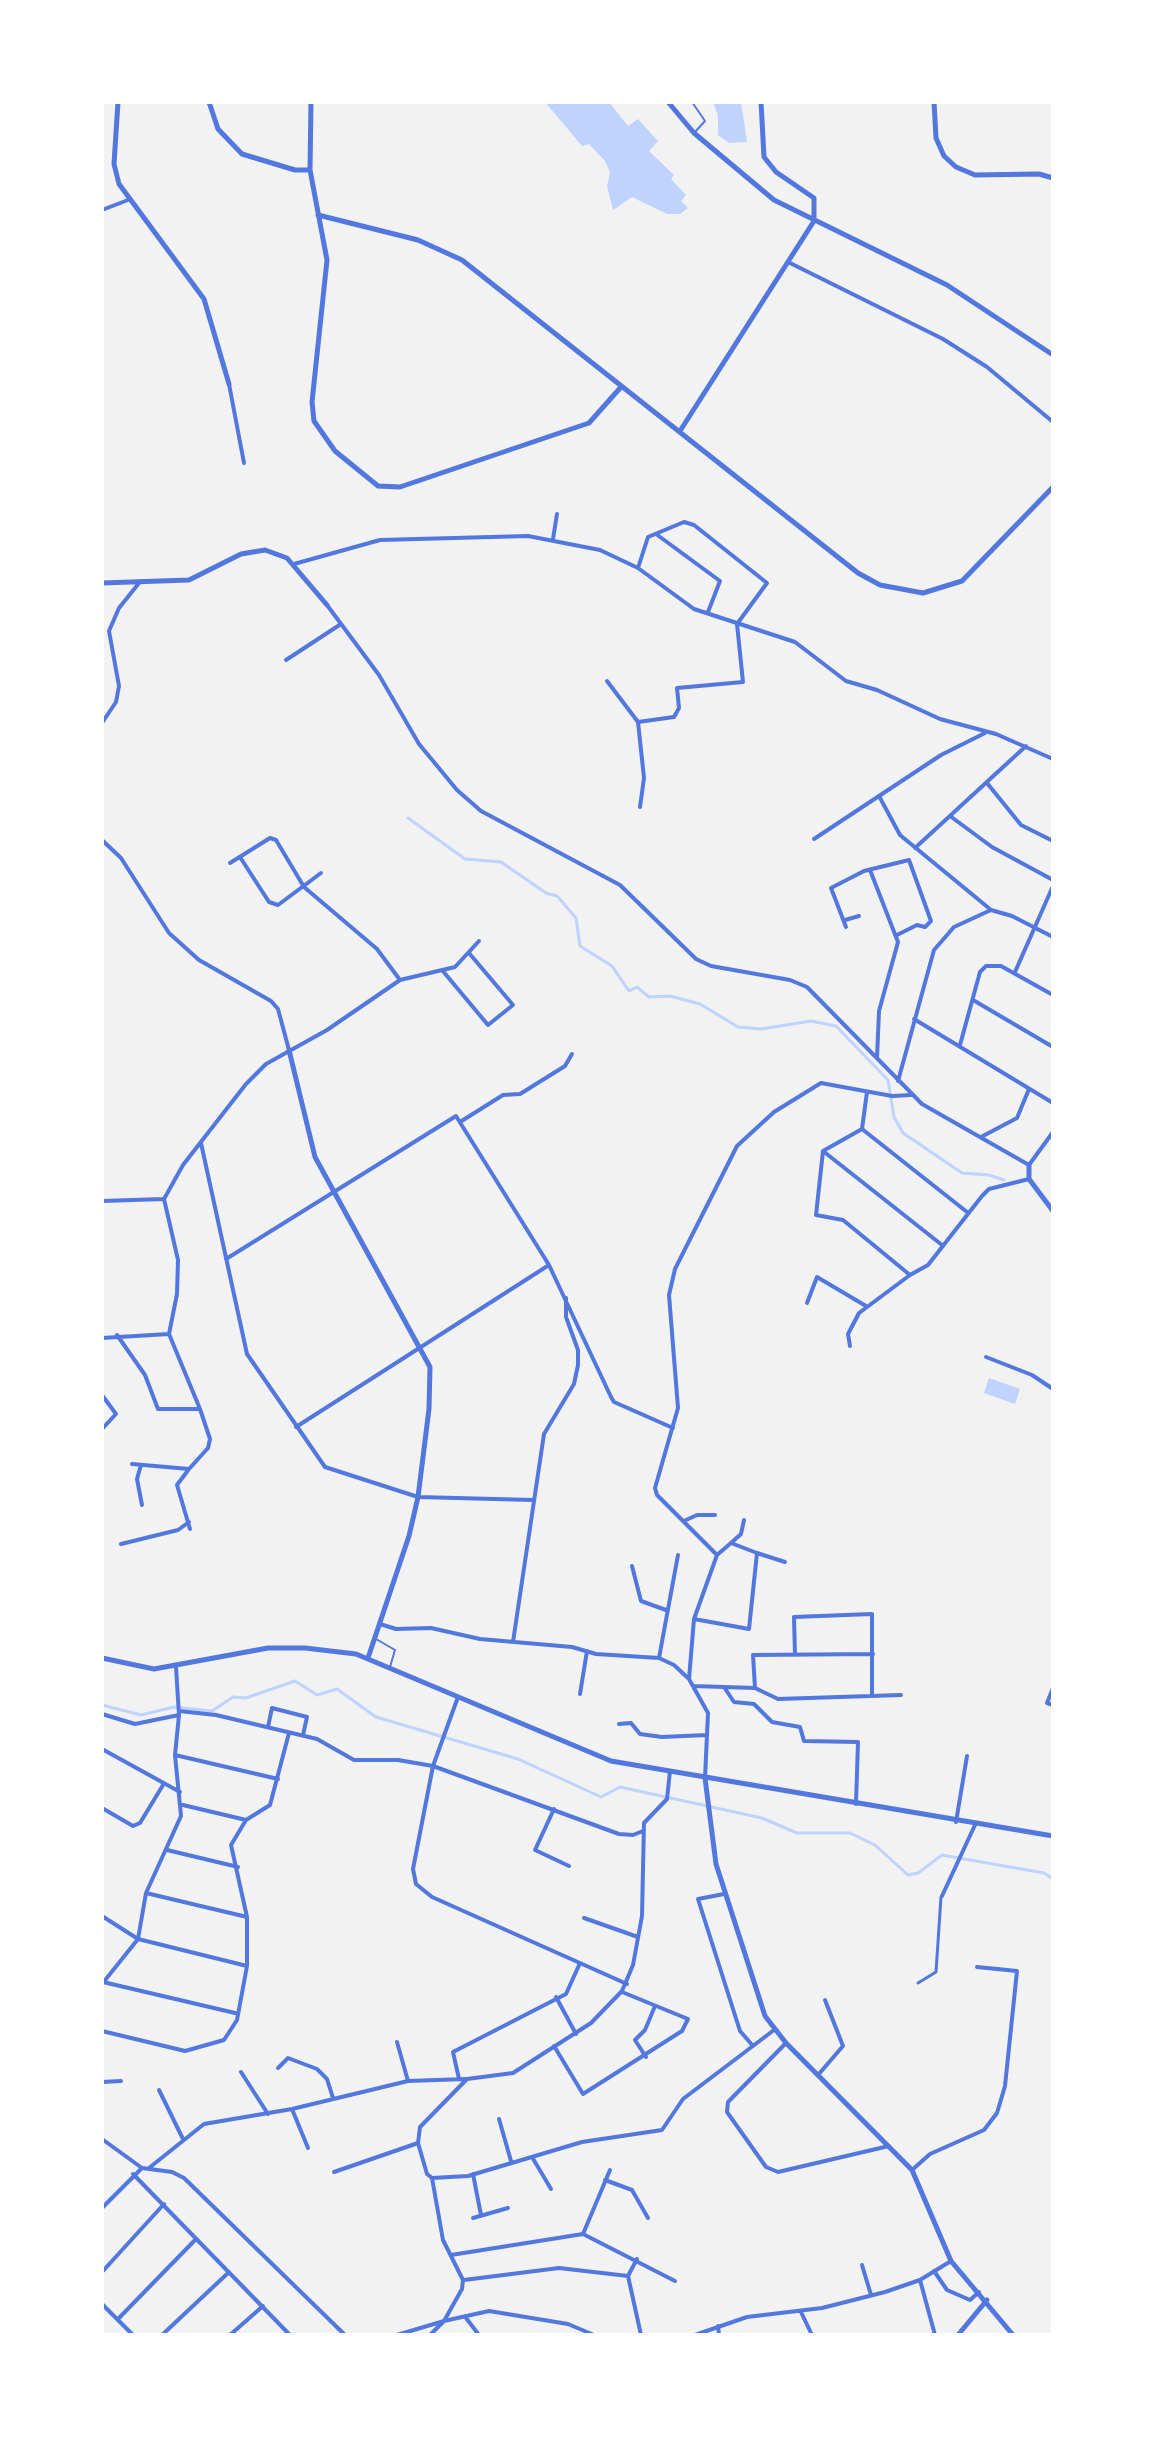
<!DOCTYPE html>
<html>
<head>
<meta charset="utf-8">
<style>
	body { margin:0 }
	#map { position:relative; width:1155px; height:2437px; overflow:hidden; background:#f2f2f2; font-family:"PT Serif",serif }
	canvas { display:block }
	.frame { position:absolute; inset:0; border:104px solid #fff; pointer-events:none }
</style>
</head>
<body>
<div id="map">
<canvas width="1155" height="2437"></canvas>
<div class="frame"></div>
</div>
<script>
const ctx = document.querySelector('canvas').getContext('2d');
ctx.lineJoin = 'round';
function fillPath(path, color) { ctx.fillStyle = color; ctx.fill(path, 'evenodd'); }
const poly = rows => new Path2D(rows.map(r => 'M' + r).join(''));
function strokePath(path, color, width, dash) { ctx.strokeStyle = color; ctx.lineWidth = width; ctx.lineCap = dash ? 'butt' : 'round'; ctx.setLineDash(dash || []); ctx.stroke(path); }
fillPath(poly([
	[545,102,609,102,628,126,638,119,658,141,649,151,674,175,671,179,686,195,681,201,688,208,680,214,667,214,632,197,613,210,607,186,610,172,605,161,589,144,582,146],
	[713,102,741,102,747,142,729,143,718,135,718,115],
	[989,1378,1020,1389,1015,1404,984,1393]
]), '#bfd3fe');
strokePath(poly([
	[408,818,465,859,501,862,546,893,557,896,576,918,580,946,612,966,629,991,637,987,649,997,670,996,700,1004,738,1027,761,1029,811,1021,836,1026,888,1080,894,1117,903,1133,962,1173,989,1175,1004,1180],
	[102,1705,141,1715,174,1707,212,1711,233,1697,246,1698,295,1681,317,1695,337,1689,376,1717,518,1759,601,1797,620,1787,762,1818,797,1833,850,1833,875,1845,908,1875,918,1873,942,1855,1044,1873,1053,1879]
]), '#bfd3fe', 3);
strokePath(poly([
	[692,102,705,121,695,132],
	[376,1639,395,1650,390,1667]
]), '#5277de', 2);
strokePath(poly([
	[918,1983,936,1972,941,1897]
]), '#5277de', 3);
strokePath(poly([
	[102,210,128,200],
	[788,262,943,339,987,367,1053,422],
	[229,384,244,463],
	[656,534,720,581,708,612],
	[553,539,557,514],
	[294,564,380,540,528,536,600,550,638,568,694,609,795,642,846,681,877,690,940,719,996,734,1053,759],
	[327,605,379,675,419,744,457,790,481,811,620,885,696,959,711,966,790,980,807,987,922,1104,1029,1165,1053,1132],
	[286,660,341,624],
	[607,681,638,722,644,778,640,807],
	[638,722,674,717,679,708,677,688,743,682,737,624,767,583,694,525,684,522,648,537,638,568],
	[102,723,116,702,119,686,109,631,119,608,139,583],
	[987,783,1021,825,1053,841],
	[879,796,900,835,979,900,991,910,1012,916,1053,937],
	[950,816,992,847,1053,880],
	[814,839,941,755,985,733],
	[102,840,121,858,169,933,199,960,271,1001,278,1009,289,1050],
	[915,848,1026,746],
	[240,857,269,902,278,905,321,873],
	[230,863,270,838,276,840,304,887,377,949,400,980],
	[870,870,898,942,879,1011,877,1058],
	[845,920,859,916],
	[846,927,831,888,864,871,909,860,931,921,925,927,917,925,897,935],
	[442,970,488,1025,513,1005,469,953],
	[1015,972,1053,886],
	[973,1000,1053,1047],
	[914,1019,1053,1103],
	[960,1045,980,972,986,966,1001,966,1053,995],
	[898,1081,934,950,954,927,991,910],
	[867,1092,862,1129,823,1151,816,1215,843,1220,910,1275,928,1265,982,1196,989,1189,1029,1179],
	[460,1122,503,1095,520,1094,565,1066,572,1054],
	[862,1129,967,1212],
	[981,1137,1017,1118,1029,1089],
	[201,1143,247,1354,325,1467,418,1497,533,1500],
	[102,1149,102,1152],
	[823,1151,942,1245],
	[102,1201,164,1199],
	[226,1259,456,1116,549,1265,611,1397,614,1402,673,1428],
	[807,1303,817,1277,866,1306],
	[117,1335,145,1375,158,1409,200,1409],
	[102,1338,169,1334],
	[850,1346,848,1334,859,1313,910,1275],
	[986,1357,1032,1375,1053,1389],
	[102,1395,116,1414,102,1429],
	[296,1427,549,1265],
	[132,1464,189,1469,208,1448,210,1439,200,1409,169,1334,177,1294,178,1260,164,1199,183,1165,246,1084,266,1064,327,1030,400,980,455,967,479,941],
	[141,1465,137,1479,142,1505],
	[189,1469,177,1485,190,1529],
	[684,1521,697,1515,715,1515],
	[731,1543,741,1534,744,1520],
	[121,1544,178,1530,189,1522],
	[757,1553,785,1562],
	[717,1555,657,1495,655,1488,678,1408,669,1295,675,1269,737,1146,774,1112,821,1083,892,1096,911,1095],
	[632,1566,641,1601,666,1610],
	[380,1624,396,1629,431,1628,480,1639,572,1647,596,1654,659,1658,674,1665,689,1679,708,1713,705,1778],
	[513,1642,544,1434,574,1384,578,1365,578,1350,566,1317,566,1298],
	[795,1655,794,1617,872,1614,872,1695],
	[659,1658,678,1555],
	[689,1679,694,1619,717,1555,731,1543,757,1553,749,1629,694,1619],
	[693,1686,755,1688,778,1699,901,1695],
	[724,1687,734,1702,754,1704,772,1722,800,1727,804,1741,858,1742,856,1804],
	[755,1688,753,1655,873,1654],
	[1053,1688,1047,1703,1053,1705],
	[580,1694,587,1651],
	[458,1697,433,1766,413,1869,416,1884,432,1897,627,1984],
	[179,1711,216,1715,317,1739,354,1760,398,1760,433,1766,619,1834,633,1835,643,1831],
	[102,1714,135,1724,179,1715],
	[619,1724,631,1723,640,1734,662,1737,707,1735],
	[268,1727,272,1708,307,1717,303,1735],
	[102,1749,180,1792],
	[175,1755,278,1779],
	[183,1805,246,1820],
	[102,1808,133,1826,140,1823,163,1785],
	[554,1809,535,1850,569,1866],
	[956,1822,967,1756],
	[167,1850,238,1867],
	[146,1893,247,1917],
	[724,1894,698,1899,740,2031,753,2046],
	[942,1896,975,1825],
	[102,1916,138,1939,247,1966],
	[584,1918,638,1937],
	[103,1982,235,2013],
	[102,1984,138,1939,146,1893,181,1816,175,1755,179,1715,176,1667],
	[556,1997,576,2034],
	[102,2031,185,2051,224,2040,237,2020,247,1966,247,1917,231,1845,246,1820,270,1805,289,1733],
	[397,2042,408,2081],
	[786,2043,728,2102,727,2112,766,2167,778,2172,889,2146],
	[554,2046,583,2094,682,2031,688,2019,622,1992],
	[646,2057,635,2040,645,2030,655,2006],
	[278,2068,288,2058,317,2069,327,2079,333,2098],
	[241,2072,268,2114],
	[818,2075,843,2046,825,2000],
	[459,2079,453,2052,566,1994,580,1963],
	[102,2082,121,2081],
	[159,2090,183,2139],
	[292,2109,308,2148],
	[499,2119,511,2161],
	[102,2139,142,2168],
	[532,2157,551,2189],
	[149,2168,204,2124,292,2109,408,2081,466,2079],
	[912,2170,930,2154,984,2130,997,2113,1005,2086,1017,1971,977,1967],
	[334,2172,418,2143],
	[133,2174,290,2335],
	[473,2174,481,2215],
	[432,2178,468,2176,582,2142,662,2130,683,2099,774,2030],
	[605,2180,632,2190,648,2218],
	[102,2208,142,2168,172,2172,184,2178,345,2335],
	[473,2218,508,2208],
	[583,2234,610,2170],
	[451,2255,583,2234,675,2281],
	[637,2259,628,2276,641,2335],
	[862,2265,871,2295],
	[934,2271,947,2290,970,2300,979,2292],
	[102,2272,164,2204],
	[464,2280,559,2268,628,2276],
	[920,2280,935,2335],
	[102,2304,133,2335],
	[801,2312,812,2335],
	[119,2318,196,2239],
	[466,2318,479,2335],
	[718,2326,719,2335],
	[162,2335,228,2273],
	[230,2335,263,2306],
	[397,2335,444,2321,462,2289,463,2280,443,2240,432,2178,427,2174,418,2143,420,2127,467,2079,513,2073,591,2023,622,1991,633,1965,642,1916,644,1823,667,1799,670,1771],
	[430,2335,444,2321,489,2311,568,2324,594,2335],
	[695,2335,747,2317,822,2308,885,2292,920,2280,951,2261]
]), '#5277de', 4);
strokePath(poly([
	[118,102,114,164,119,184,204,299,229,384],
	[209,102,218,129,242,154,295,170,310,170],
	[311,102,310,170,327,260,312,402,314,421,335,451,378,486,400,487,589,423,621,387],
	[668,102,694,133,774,200,947,285,1053,355],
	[934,102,936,138,944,156,956,167,975,175,1039,174,1053,178],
	[318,215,418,240,462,260,858,573,880,585,923,593,962,581,1053,487],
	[680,431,814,221,814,198,776,172,764,157,761,102],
	[102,583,189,580,241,554,265,550,287,558,327,605],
	[289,1050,315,1157,430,1367,429,1409,418,1497,409,1536,368,1658],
	[1029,1165,1029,1179,1053,1211],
	[102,1658,154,1669,268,1648,305,1648,356,1654,611,1761,1053,1836],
	[705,1778,716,1864,765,2016,786,2043,912,2170,951,2261,1013,2335],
	[958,2335,987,2300]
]), '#5277de', 5);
</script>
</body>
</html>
